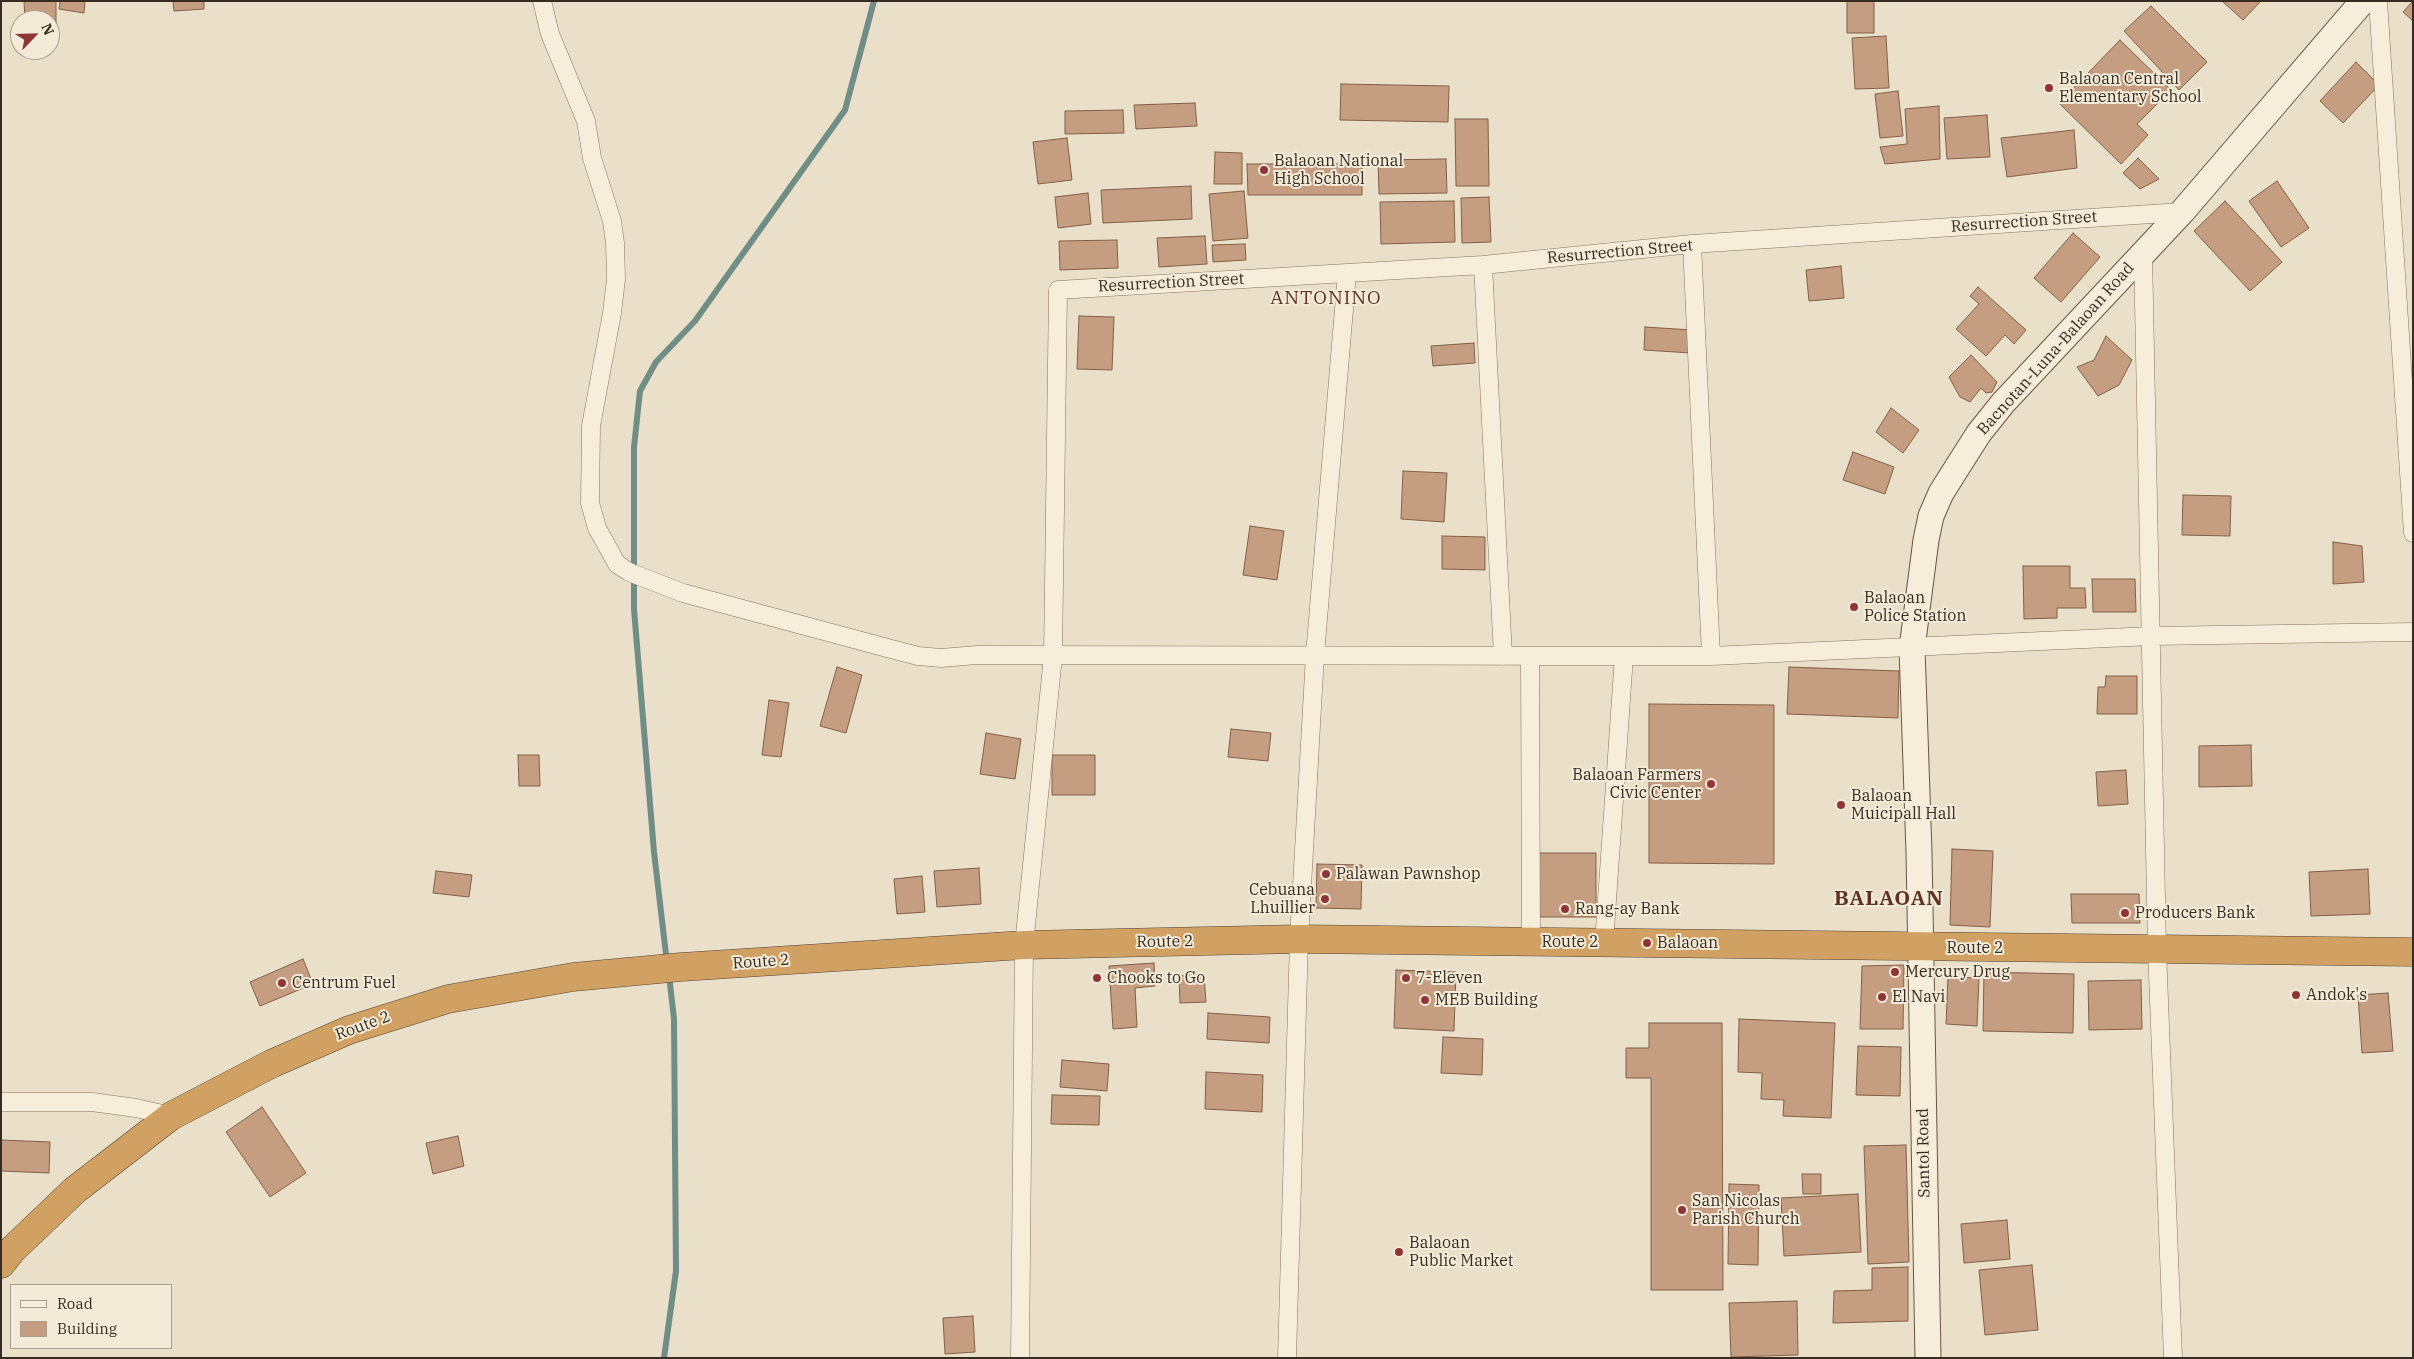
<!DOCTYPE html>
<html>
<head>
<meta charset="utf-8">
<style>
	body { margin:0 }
	#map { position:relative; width:2414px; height:1359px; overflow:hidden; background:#eae0c9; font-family:"IBM Plex Serif",serif }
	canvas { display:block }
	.frame { position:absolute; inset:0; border:2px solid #372c21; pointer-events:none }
	.legend { position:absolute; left:10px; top:1284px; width:162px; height:65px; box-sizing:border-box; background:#f3ebd8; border:1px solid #a89f8f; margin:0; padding:6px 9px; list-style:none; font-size:15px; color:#372c21 }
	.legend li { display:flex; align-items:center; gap:10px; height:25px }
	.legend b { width:25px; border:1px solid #a89f8f }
	.north { position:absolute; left:10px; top:10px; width:50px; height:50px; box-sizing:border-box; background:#f3ebd8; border:1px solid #a89f8f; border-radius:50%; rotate:66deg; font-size:14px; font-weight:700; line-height:20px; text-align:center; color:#372c21 }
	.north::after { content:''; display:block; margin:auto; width:18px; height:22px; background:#8e3535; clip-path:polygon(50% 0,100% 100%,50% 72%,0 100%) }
</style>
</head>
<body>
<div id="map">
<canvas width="2414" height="1359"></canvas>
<div class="frame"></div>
<ul class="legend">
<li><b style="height:6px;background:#f6eedb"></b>Road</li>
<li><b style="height:14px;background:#c59e82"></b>Building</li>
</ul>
<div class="north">N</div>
</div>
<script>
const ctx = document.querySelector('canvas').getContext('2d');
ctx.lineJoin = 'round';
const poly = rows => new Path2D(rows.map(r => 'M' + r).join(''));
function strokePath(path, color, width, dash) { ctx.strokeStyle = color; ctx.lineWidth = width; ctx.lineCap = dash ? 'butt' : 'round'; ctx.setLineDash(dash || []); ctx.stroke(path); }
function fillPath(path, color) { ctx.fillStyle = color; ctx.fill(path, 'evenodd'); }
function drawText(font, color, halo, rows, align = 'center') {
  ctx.font = font + ' "IBM Plex Serif",serif'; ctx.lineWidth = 4; ctx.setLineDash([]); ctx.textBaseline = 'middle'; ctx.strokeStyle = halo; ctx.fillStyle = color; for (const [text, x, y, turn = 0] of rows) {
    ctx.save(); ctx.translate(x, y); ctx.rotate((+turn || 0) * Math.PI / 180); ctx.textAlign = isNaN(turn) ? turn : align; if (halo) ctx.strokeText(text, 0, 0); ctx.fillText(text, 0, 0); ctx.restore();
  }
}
strokePath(poly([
	[634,567,634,447,640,391,656,362,695,321,845,110,874,1],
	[634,583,634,609,654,852,667,963],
	[664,1358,676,1271,674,1019,669,975]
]), '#708d86', 6);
const building = poly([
	[24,1,56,1,56,28,50,27,50,20,25,20,24,1],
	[60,1,85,1,84,13,59,9,60,1],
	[173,1,204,1,204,9,174,11,173,1],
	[1847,1,1874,1,1874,33,1847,33,1847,1],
	[2222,1,2259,1,2260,2,2243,20,2222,1],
	[2413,1,2413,21,2403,12,2413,1],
	[2151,6,2207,62,2179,90,2124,31,2151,6],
	[1886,36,1889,88,1855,89,1852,38,1886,36],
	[2120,40,2171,90,2137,124,2148,135,2121,164,2059,103,2120,40],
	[2356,62,2379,85,2343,123,2320,101,2356,62],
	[1341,84,1449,86,1448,122,1340,120,1341,84],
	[1898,91,1903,136,1880,138,1875,94,1898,91],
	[1195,103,1197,126,1136,129,1134,105,1195,103],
	[1939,106,1940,159,1885,164,1880,147,1907,144,1905,109,1939,106],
	[1123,110,1124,133,1065,134,1065,111,1123,110],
	[1987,115,1990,157,1947,159,1944,118,1987,115],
	[1455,119,1488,119,1489,186,1456,186,1455,119],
	[2074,130,2077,168,2007,177,2001,138,2074,130],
	[1067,138,1072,180,1038,184,1033,142,1067,138],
	[1215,152,1242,153,1242,184,1214,184,1215,152],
	[2138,158,2159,179,2140,189,2123,173,2138,158],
	[1446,159,1447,193,1379,194,1378,160,1446,159],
	[1247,164,1362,164,1362,195,1248,195,1247,164],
	[2277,181,2309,228,2281,247,2249,201,2277,181],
	[1191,186,1192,219,1103,223,1101,190,1191,186],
	[1244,191,1248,238,1213,241,1209,194,1244,191],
	[1088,193,1091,224,1058,228,1055,197,1088,193],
	[1489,197,1491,242,1462,243,1461,198,1489,197],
	[1454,201,1455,242,1381,244,1380,202,1454,201],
	[2225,201,2282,262,2250,291,2194,231,2225,201],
	[2073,233,2100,257,2061,302,2034,278,2073,233],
	[1205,236,1207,264,1159,267,1157,238,1205,236],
	[1117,240,1118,268,1060,270,1059,241,1117,240],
	[1245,244,1246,260,1213,262,1212,245,1245,244],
	[1841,266,1844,298,1809,301,1806,270,1841,266],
	[1978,287,2026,330,2014,344,2005,335,1986,356,1956,329,1979,304,1970,296,1978,287],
	[1079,316,1114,317,1112,370,1077,369,1079,316],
	[1645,327,1692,330,1691,353,1644,350,1645,327],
	[2106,336,2132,360,2119,385,2098,396,2077,367,2094,360,2106,336],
	[1474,343,1475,363,1433,366,1431,346,1474,343],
	[1971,355,1997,382,1992,392,1986,393,1981,388,1970,402,1960,397,1949,377,1971,355],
	[1891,408,1919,430,1903,453,1876,432,1891,408],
	[1853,452,1894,467,1885,494,1843,480,1853,452],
	[1403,471,1447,473,1444,522,1401,519,1403,471],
	[2183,495,2231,496,2230,536,2182,535,2183,495],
	[1250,526,1284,531,1277,580,1243,575,1250,526],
	[1442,536,1485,537,1485,570,1442,569,1442,536],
	[2333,542,2362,546,2364,582,2333,584,2333,542],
	[2023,566,2070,566,2070,588,2085,588,2086,608,2057,608,2057,618,2024,619,2023,566],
	[2092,579,2135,579,2136,612,2093,612,2092,579],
	[837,667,862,675,846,733,820,726,837,667],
	[1789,667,1899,671,1898,718,1787,714,1789,667],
	[2106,676,2137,676,2137,714,2097,714,2098,687,2105,687,2106,676],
	[769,700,789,703,781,757,762,755,769,700],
	[1649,704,1774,705,1774,864,1649,863,1649,704],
	[1231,729,1271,733,1268,761,1228,757,1231,729],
	[986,733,1021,739,1015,779,980,774,986,733],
	[2251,745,2252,786,2199,787,2199,746,2251,745],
	[518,755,539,755,540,786,519,786,518,755],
	[1052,755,1095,755,1095,795,1052,795,1052,755],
	[2126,770,2128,804,2098,806,2096,772,2126,770],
	[1952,849,1993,851,1990,927,1950,925,1952,849],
	[1539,853,1596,853,1596,917,1539,917,1539,853],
	[1317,864,1362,865,1361,909,1316,908,1317,864],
	[979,868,981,904,937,907,934,871,979,868],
	[2368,869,2370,914,2311,916,2309,872,2368,869],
	[436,871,472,875,469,897,433,893,436,871],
	[922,876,925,912,897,914,894,879,922,876],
	[2071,894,2139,894,2140,923,2072,923,2071,894],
	[303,959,313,984,260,1006,250,982,303,959],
	[1154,963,1155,986,1135,988,1137,1027,1113,1029,1109,966,1154,963],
	[1904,965,1903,1029,1860,1029,1862,966,1904,965],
	[1396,970,1456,972,1454,1031,1394,1028,1396,970],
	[1984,972,2074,974,2073,1033,1983,1031,1984,972],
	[1204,974,1206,1002,1180,1003,1179,976,1204,974],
	[1948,977,1979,978,1977,1026,1946,1024,1948,977],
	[2141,980,2142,1029,2089,1030,2088,981,2141,980],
	[2388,993,2393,1051,2362,1053,2358,995,2388,993],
	[1208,1013,1270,1017,1269,1043,1207,1039,1208,1013],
	[1739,1019,1835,1023,1831,1118,1783,1116,1784,1100,1761,1099,1762,1073,1738,1072,1739,1019],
	[1649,1023,1722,1023,1723,1290,1651,1290,1651,1078,1626,1078,1626,1048,1649,1048,1649,1023],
	[1443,1037,1483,1039,1482,1075,1441,1073,1443,1037],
	[1858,1046,1901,1047,1900,1096,1856,1095,1858,1046],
	[1062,1060,1109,1064,1107,1091,1060,1087,1062,1060],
	[1206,1072,1263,1075,1262,1112,1205,1109,1206,1072],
	[1052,1095,1100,1096,1099,1125,1051,1124,1052,1095],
	[262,1107,306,1173,270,1197,226,1132,262,1107],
	[458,1136,464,1166,433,1174,426,1143,458,1136],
	[1,1140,50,1142,49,1173,1,1171,1,1140],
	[1906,1145,1909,1262,1868,1264,1864,1146,1906,1145],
	[1802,1174,1821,1174,1821,1194,1803,1194,1802,1174],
	[1729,1184,1759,1185,1758,1265,1728,1264,1729,1184],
	[1858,1194,1861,1252,1784,1256,1781,1198,1858,1194],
	[2007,1220,2010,1259,1964,1263,1961,1224,2007,1220],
	[2032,1265,2038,1330,1985,1335,1979,1270,2032,1265],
	[1908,1267,1908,1321,1833,1323,1834,1291,1872,1290,1872,1268,1908,1267],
	[1797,1301,1798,1355,1731,1357,1729,1303,1797,1301],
	[973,1316,975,1352,945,1354,943,1318,973,1316]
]);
fillPath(building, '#c59e82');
strokePath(building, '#825f47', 1);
const street = poly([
	[542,1,550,34,586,121,592,158,612,221,615,243,616,279,612,313,591,426,590,503,597,528,617,564,629,572,683,593,891,649,918,656,941,658,977,655,1711,656,2152,636,2413,632],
	[2378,1,2413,533],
	[1692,244,1711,656],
	[2143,253,2157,949,2173,1358],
	[1483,265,1503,656],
	[1530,657,1531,942],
	[1604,943,1624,656],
	[1,1102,92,1102,136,1108,171,1116],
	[1020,1358,1024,945,1053,656,1058,290,1483,265,1692,244,2182,212],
	[1287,1358,1299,939,1315,655,1347,273]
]);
const secondary = poly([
	[1928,1358,1919,852,1912,648,1926,540,1931,516,1941,493,1958,466,1979,433,2003,403,2182,212,2363,1]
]);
const highway = poly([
	[1,1264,13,1249,75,1190,171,1116,271,1064,349,1030,448,999,573,977,681,967,1024,945,1299,939,2413,952]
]);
strokePath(street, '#85735f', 19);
strokePath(secondary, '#675542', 27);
strokePath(highway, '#534233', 29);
strokePath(street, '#f6eedb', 18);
strokePath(secondary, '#f6eedb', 25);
strokePath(highway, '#d0a163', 28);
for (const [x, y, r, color] of [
	[2049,88,5,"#8e3535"],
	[1264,170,5,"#8e3535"],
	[1854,607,5,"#8e3535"],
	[1711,784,5,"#8e3535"],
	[1841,805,5,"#8e3535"],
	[1326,874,5,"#8e3535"],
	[1325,899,5,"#8e3535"],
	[1565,909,5,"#8e3535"],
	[2125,913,5,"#8e3535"],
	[1647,943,5,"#8e3535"],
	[1895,972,5,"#8e3535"],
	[1097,978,5,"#8e3535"],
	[1406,978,5,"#8e3535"],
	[282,983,5,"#8e3535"],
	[2296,995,5,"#8e3535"],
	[1882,997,5,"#8e3535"],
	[1425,1000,5,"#8e3535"],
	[1682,1210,5,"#8e3535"],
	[1399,1252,5,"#8e3535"]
]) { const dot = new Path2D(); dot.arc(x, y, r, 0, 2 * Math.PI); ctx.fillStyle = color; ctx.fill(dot); strokePath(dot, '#f3ebd8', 2); }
drawText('16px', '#372c21', '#f3ebd8', [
	["Balaoan Central",2059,79],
	["Elementary School",2059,97],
	["Balaoan National",1274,161],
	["High School",1274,179],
	["Balaoan",1864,598],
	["Police Station",1864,616],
	["Balaoan Farmers",1701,775,"right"],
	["Civic Center",1701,793,"right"],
	["Balaoan",1851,796],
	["Muicipall Hall",1851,814],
	["Palawan Pawnshop",1336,874],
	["Cebuana",1315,890,"right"],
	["Lhuillier",1315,908,"right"],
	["Rang-ay Bank",1575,909],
	["Producers Bank",2135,913],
	["Balaoan",1657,943],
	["Mercury Drug",1905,972],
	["Chooks to Go",1107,978],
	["7-Eleven",1416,978],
	["Centrum Fuel",292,983],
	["Andok's",2306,995],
	["El Navi",1892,997],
	["MEB Building",1435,1000],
	["San Nicolas",1692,1201],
	["Parish Church",1692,1219],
	["Balaoan",1409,1243],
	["Public Market",1409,1261]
], 'left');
drawText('16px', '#372c21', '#f3ebd8', [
	["Resurrection Street",2024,222,-4],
	["Resurrection Street",1620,252,-5],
	["Resurrection Street",1171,283,-3],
	["Bacnotan-Luna-Balaoan Road",2056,349,-48],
	["Route 2",1165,942,-1],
	["Route 2",1570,942],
	["Route 2",1975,948],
	["Route 2",761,962,-4],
	["Route 2",363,1026,-20],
	["Santol Road",1924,1153,-91]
]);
ctx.letterSpacing = '1px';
drawText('19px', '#5f3125', '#f3ebd8', [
	["ANTONINO",1326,299]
]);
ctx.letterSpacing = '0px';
ctx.letterSpacing = '1px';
drawText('bold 21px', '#5f3125', '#f3ebd8', [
	["BALAOAN",1889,899]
]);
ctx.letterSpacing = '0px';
</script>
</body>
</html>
